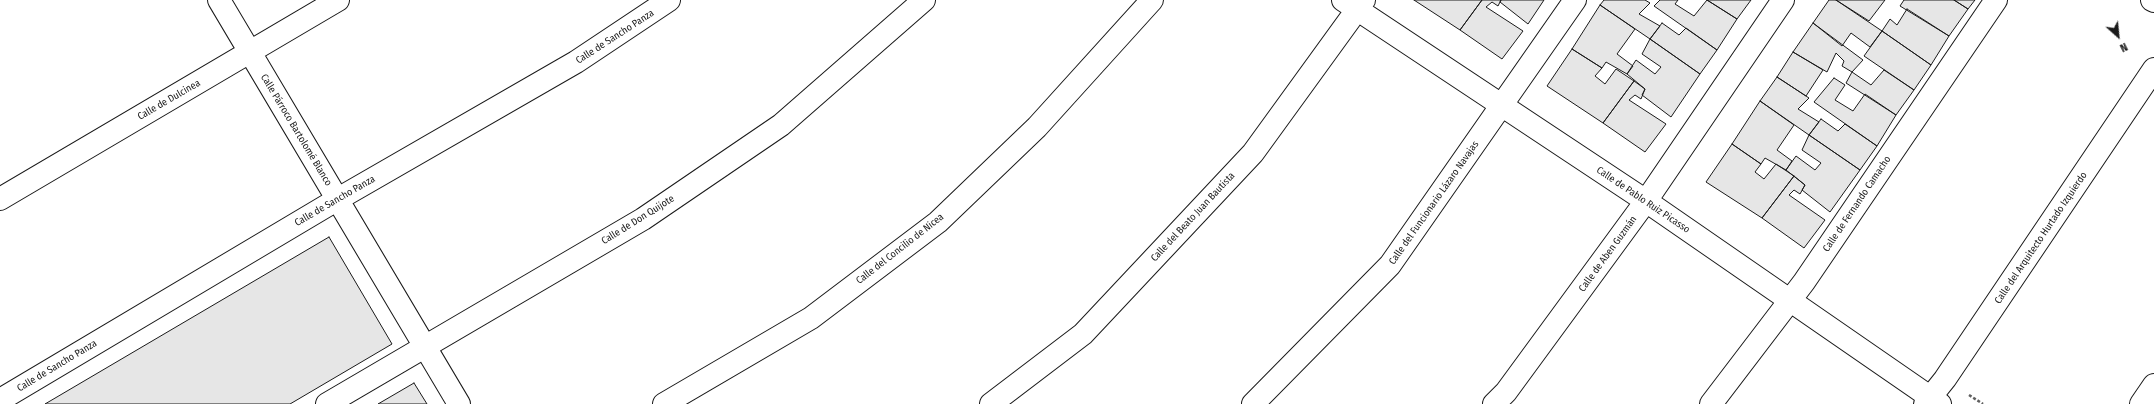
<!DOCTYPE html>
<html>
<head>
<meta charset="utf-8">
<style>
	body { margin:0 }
	#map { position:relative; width:2154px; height:404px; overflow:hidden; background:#fff; font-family:"Fira Sans Condensed",sans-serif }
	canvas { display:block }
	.north { position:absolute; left:2098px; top:16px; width:40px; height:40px; -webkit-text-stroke:3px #fff; paint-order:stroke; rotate:153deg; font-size:11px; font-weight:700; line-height:16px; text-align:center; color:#1a1a1a }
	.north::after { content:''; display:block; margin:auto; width:14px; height:18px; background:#1a1a1a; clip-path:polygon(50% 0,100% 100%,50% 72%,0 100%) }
</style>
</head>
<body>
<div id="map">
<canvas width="2154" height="404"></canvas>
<div class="north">N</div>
</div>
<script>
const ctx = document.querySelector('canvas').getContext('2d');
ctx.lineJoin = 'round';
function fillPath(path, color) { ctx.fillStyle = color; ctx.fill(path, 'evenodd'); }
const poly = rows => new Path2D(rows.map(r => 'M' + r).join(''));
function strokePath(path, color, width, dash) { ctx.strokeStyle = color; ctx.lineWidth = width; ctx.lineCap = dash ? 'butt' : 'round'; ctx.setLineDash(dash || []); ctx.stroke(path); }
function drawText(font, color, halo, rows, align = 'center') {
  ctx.font = font + ' "Fira Sans Condensed",sans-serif'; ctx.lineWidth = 3; ctx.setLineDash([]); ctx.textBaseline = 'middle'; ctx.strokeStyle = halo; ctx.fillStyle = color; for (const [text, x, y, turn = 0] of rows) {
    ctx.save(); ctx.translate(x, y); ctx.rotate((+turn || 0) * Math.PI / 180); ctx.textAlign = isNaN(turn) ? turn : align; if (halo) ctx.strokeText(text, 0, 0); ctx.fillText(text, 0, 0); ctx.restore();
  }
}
const building = poly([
	[1414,0,1482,0,1460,30,1414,0],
	[1482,0,1501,0,1498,6,1492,2,1486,7,1523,31,1502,59,1460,30,1482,0],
	[1501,0,1544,0,1528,24,1500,2,1501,0],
	[1604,0,1645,0,1650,3,1639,14,1660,26,1650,39,1600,5,1604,0],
	[1660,0,1678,0,1675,4,1694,16,1707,0,1737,19,1717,50,1654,6,1660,0],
	[1707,0,1751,0,1737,19,1707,0],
	[1829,0,1836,0,1882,31,1870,47,1851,33,1842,46,1813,23,1829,0],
	[1836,0,1885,0,1869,21,1836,0],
	[1904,0,1954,0,1968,9,1949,36,1900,6,1904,0],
	[1954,0,1975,0,1968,9,1954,0],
	[1600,5,1635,29,1617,54,1633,66,1627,74,1606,62,1602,68,1572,49,1600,5],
	[1907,9,1949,36,1931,65,1882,31,1890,19,1897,25,1907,9],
	[1662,23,1679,35,1686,28,1717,50,1700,74,1650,39,1662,23],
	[1813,23,1863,60,1852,72,1842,66,1844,61,1836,53,1827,72,1793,52,1813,23],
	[1882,31,1931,65,1914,90,1864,56,1882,31],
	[1650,39,1700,74,1671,117,1642,95,1645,89,1627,74,1636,60,1655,74,1661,67,1642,54,1650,39],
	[1572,49,1602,68,1595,76,1605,84,1616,69,1634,81,1603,123,1547,86,1572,49],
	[1793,52,1823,70,1806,96,1777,77,1793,52],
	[1884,70,1914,90,1896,115,1846,83,1852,72,1871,85,1884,70],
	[1777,77,1809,98,1798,109,1819,122,1809,135,1760,101,1777,77],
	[1834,78,1845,85,1835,100,1853,111,1865,94,1896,115,1877,146,1814,102,1834,78],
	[1634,81,1645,89,1641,99,1635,95,1629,100,1666,124,1645,152,1603,123,1634,81],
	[1760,101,1794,125,1777,150,1792,161,1786,170,1765,158,1761,164,1732,144,1760,101],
	[1821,119,1838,131,1845,124,1877,146,1860,170,1809,135,1821,119],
	[1809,135,1860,170,1830,212,1802,190,1805,185,1786,170,1796,156,1815,170,1821,163,1802,150,1809,135],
	[1732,144,1761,164,1755,172,1764,179,1776,164,1794,176,1762,218,1706,182,1732,144],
	[1794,176,1805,185,1800,194,1794,190,1789,195,1825,220,1804,248,1762,218,1794,176],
	[329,237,392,344,290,404,45,404,329,237],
	[414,383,427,404,378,404,414,383]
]);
fillPath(building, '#e6e6e6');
strokePath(building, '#1a1a1a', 1);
const minor = poly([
	[219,0,459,404],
	[1343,0,1646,201,1940,404],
	[2152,0,2154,1],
	[0,199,338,0],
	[0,400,338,199,576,62,669,0],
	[327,404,643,219,781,125,924,0],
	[664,404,811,318,938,222,1037,127,1152,0],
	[991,404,1083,334,1253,153,1364,0],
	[1253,404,1390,265,1575,0],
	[1494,404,1506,392,1646,201,1783,0],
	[1711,404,1804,282,1996,0],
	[1925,404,1945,379,2154,69],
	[2141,404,2154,385]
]);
strokePath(minor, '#1a1a1a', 24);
strokePath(poly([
	[1969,395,1983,404]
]), '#5f5f5f', 2.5, [3, 2]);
strokePath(minor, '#fff', 22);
drawText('10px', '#1a1a1a', '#fff', [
	["Calle de Sancho Panza",615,37,-33],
	["Calle de Dulcinea",169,100,-30],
	["Calle Párroco Bartolomé Blanco",296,130,59],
	["Calle de Pablo Ruiz Picasso",1643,200,34],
	["Calle de Sancho Panza",335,201,-30],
	["Calle del Funcionario Lázaro Navajas",1434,203,-55],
	["Calle de Fernando Camacho",1857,204,-56],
	["Calle del Beato Juan Bautista",1193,217,-47],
	["Calle de Don Quijote",638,220,-32],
	["Calle del Arquitecto Hurtado Izquierdo",2041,238,-56],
	["Calle del Concilio de Nicea",900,249,-38],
	["Calle de Aben Guzmán",1608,254,-54],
	["Calle de Sancho Panza",57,366,-31]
]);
</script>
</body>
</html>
